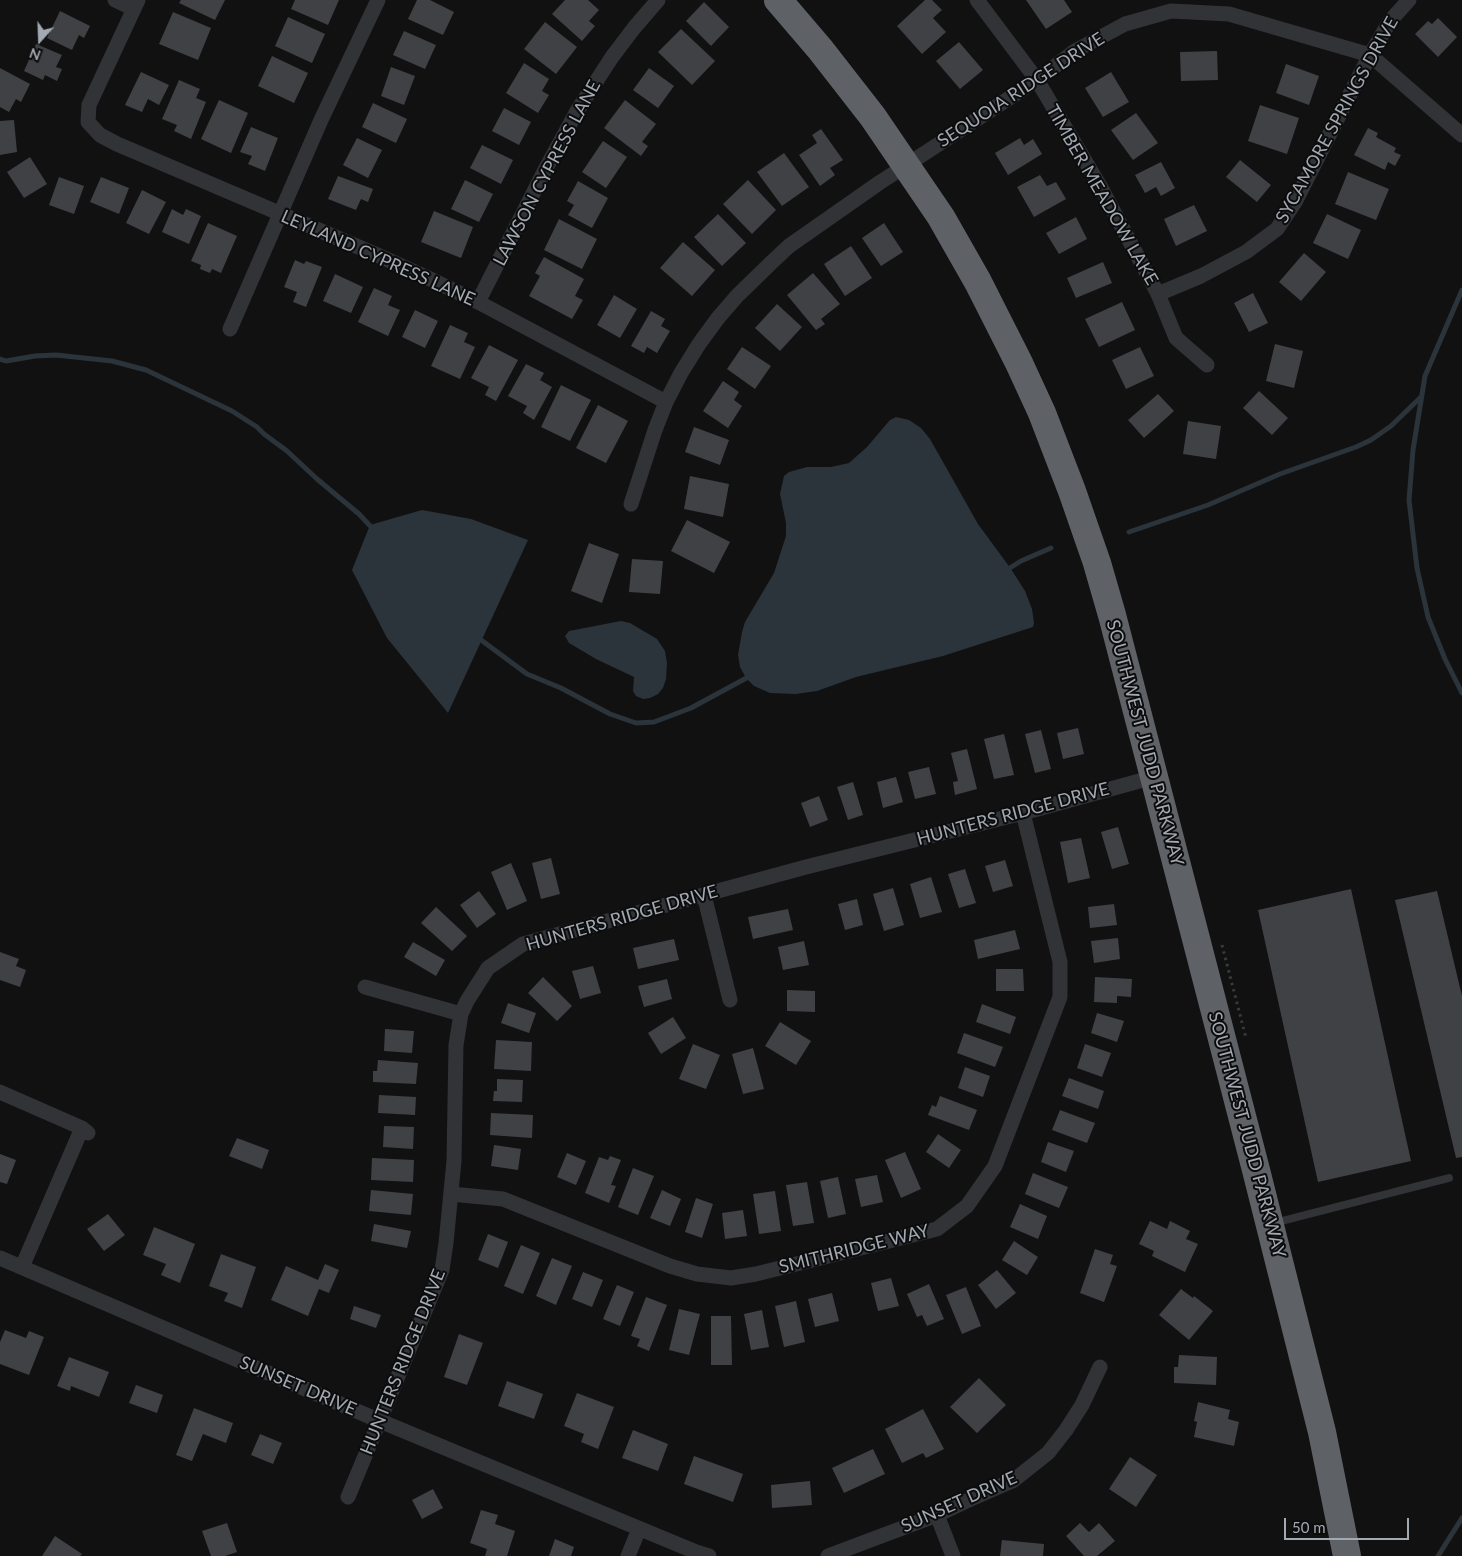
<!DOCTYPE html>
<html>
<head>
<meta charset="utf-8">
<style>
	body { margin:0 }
	#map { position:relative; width:1462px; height:1556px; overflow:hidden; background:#111112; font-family:Lato,sans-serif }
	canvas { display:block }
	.north { position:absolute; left:15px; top:15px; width:50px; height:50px; -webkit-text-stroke:4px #0c0c0d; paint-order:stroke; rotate:200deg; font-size:14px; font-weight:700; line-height:20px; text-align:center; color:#a2a9b2 }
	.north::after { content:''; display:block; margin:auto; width:18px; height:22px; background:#a2a9b2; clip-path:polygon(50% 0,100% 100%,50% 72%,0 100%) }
	.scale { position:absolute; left:1284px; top:1518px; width:125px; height:22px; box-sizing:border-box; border:2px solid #a2a9b2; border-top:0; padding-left:6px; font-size:15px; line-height:18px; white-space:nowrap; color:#a2a9b2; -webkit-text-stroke:4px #0c0c0d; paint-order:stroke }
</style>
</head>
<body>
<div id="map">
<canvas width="1462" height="1556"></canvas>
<div class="north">N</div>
<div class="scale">50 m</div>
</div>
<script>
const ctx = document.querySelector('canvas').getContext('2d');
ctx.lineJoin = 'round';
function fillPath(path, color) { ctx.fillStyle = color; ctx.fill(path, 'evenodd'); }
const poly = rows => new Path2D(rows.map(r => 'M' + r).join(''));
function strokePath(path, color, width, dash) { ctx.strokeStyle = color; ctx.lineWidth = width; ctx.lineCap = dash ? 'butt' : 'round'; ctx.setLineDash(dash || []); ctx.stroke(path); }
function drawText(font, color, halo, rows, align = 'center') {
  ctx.font = font + ' Lato,sans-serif'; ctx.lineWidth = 4; ctx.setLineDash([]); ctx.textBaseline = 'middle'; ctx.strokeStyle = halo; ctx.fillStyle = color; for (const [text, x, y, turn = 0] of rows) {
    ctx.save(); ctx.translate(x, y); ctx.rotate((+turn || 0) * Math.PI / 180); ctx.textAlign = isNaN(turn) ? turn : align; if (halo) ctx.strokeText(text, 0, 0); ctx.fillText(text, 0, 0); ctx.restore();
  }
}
fillPath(poly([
	[896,417,909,420,921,428,930,439,978,524,1011,569,1025,591,1032,609,1034,623,1033,627,943,656,856,677,817,691,796,694,770,693,754,686,746,678,740,667,738,655,742,632,745,622,774,573,786,536,786,523,780,494,784,476,789,472,807,467,831,467,849,463,867,447,890,420],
	[422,510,471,519,528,540,448,713,387,638,352,570,370,525],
	[621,621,630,623,657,639,665,651,667,663,666,679,663,688,658,694,650,698,643,699,636,696,633,691,634,677,596,659,569,643,565,636,569,631]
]), '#2b343a');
strokePath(poly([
	[1462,290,1425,376,1413,450,1409,500,1417,568,1428,617,1445,659,1462,693],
	[0,359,6,361,35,356,56,355,112,361,146,370,232,411,257,427,264,434,287,451,317,479,359,514,374,530],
	[1129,532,1208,505,1280,474,1356,447,1371,440,1391,426,1421,397],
	[1005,571,1021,561,1051,548],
	[477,637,527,674,561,688,610,714,636,723,654,722,691,708,752,675],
	[1438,1556,1462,1518]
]), '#2b343a', 5);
fillPath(poly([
	[181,0,225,0,215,20,179,3],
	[295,0,339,0,328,25,291,9],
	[417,0,430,0,454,12,443,35,408,19],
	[565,0,588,0,599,10,589,21,595,26,582,41,552,14],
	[925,0,932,0,942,10,933,18,946,32,922,54,897,26],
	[1026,0,1064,0,1072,12,1046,29],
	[704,2,729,27,711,46,686,21],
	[60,11,90,26,84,38,79,35,72,50,47,38],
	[173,12,211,28,198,60,159,44],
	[288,17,325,34,312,63,275,46],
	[1438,18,1457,37,1438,57,1415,34,1428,21,1432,24],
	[545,22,577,47,556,74,524,49],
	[681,29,715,61,692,85,658,52],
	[404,31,436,45,425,69,393,55],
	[959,42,983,70,960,89,936,61],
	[36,44,62,55,56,67,62,69,57,81,45,75,43,80,24,71],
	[1217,51,1218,80,1181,81,1180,52],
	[272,56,308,73,294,103,258,86],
	[524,63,549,79,542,91,549,95,538,113,506,93],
	[1286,64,1319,76,1309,105,1276,93],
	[391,67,415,76,404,105,381,96],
	[0,68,30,84,21,102,16,99,9,112,0,107],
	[649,68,674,86,658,108,633,90],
	[141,72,169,85,159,105,148,99,142,112,125,105],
	[1111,72,1129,102,1103,117,1085,88],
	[179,80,200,89,196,98,206,102,191,139,174,131,177,125,162,119],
	[219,100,248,113,231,153,201,139],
	[625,100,656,124,642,142,648,146,641,156,604,128],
	[373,103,407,119,396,143,362,127],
	[1260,105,1299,118,1287,154,1248,141],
	[504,108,531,122,519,145,492,131],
	[1136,113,1158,143,1133,160,1111,130],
	[14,120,17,152,0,155,0,121],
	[251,127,278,138,265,171,248,164,252,156,240,152],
	[1368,128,1378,133,1376,137,1396,148,1394,152,1401,155,1395,166,1388,162,1385,170,1354,155],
	[821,129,843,160,830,168,835,175,820,186,799,155,817,143,812,135],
	[357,138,382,150,368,178,343,165],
	[1020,138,1024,145,1033,139,1042,154,1008,175,995,153],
	[603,141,627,157,606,188,582,172],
	[482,145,513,160,501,184,470,168],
	[784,153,809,187,782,206,757,172],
	[30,157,47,184,24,198,7,172],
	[1240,160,1271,185,1257,202,1226,177],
	[1161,162,1175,188,1161,196,1156,187,1145,193,1135,175],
	[1348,172,1389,189,1376,220,1335,204],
	[1040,175,1047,186,1056,182,1066,199,1034,217,1017,187],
	[338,176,373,189,368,202,361,199,356,210,328,199],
	[59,177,84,186,74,214,49,205],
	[101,177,129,188,119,214,90,202],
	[465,180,493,194,479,222,451,209],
	[748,180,776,210,752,234,723,204],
	[578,181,608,198,592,228,568,215,574,205,567,201],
	[142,190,166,202,149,234,126,223],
	[1194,205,1207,231,1176,246,1164,219],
	[172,209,183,215,186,209,201,216,189,244,162,232],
	[434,211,473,227,461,258,421,242],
	[718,214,746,243,722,266,694,237],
	[1327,214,1361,230,1348,259,1313,243],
	[1076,217,1087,239,1059,254,1046,233],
	[559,219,597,239,582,269,544,250],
	[208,223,237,236,221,273,212,269,210,273,200,269,201,265,191,261],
	[884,223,903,252,881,266,862,238],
	[683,242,715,270,692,296,660,268],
	[851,246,872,278,845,296,824,264],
	[1304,253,1326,272,1301,301,1279,282],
	[544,257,584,279,575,296,583,300,572,319,529,296,540,276,535,273],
	[295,260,304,264,306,261,322,267,306,307,293,302,297,292,284,287],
	[1103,262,1112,283,1076,298,1067,278],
	[813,273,840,304,821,319,825,324,816,330,787,295],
	[335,274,363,287,351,313,323,301],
	[374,288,392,296,388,305,400,310,388,336,358,322],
	[1253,293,1268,323,1249,332,1234,303],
	[614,295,637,309,620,338,597,325],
	[1122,302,1135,330,1099,347,1085,319],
	[777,304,802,327,780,351,755,328],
	[415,310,438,321,425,348,402,337],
	[651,311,665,319,661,326,670,331,657,353,647,347,644,353,631,346],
	[450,325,468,333,464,342,475,347,460,379,431,366],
	[1275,344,1303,351,1294,388,1266,381],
	[489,345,518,360,496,401,485,395,489,387,471,378],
	[742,347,771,366,755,389,727,369],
	[1140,347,1154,376,1126,389,1112,360],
	[526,364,544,373,540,380,552,387,534,420,523,413,527,406,508,396],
	[723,381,739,392,734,400,742,406,728,428,703,411],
	[561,385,591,400,570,441,541,427],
	[1259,391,1288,418,1272,435,1243,408],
	[1158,394,1174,411,1144,438,1128,420],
	[598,405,628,421,606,463,576,448],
	[1188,421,1221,426,1216,459,1183,454],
	[694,427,729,440,720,465,685,452],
	[690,476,729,484,723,517,684,509],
	[687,520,730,542,714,573,671,551],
	[589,543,619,554,602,603,571,591],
	[632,559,663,561,660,594,629,592],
	[1078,728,1084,754,1063,759,1057,733],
	[1041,730,1051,769,1035,773,1025,734],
	[1004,734,1014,775,994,779,984,739],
	[967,749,977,789,955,795,953,782,958,781,951,753],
	[929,767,936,794,915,799,908,772],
	[896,777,903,802,883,808,877,782],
	[853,782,863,815,848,820,837,787],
	[819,796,828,820,810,827,801,803],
	[1118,827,1129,864,1112,869,1101,832],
	[1081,838,1090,878,1068,883,1060,842],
	[551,858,560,894,541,899,532,863],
	[1005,860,1013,886,993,892,985,866],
	[511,863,527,901,507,910,491,872],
	[965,869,976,903,959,908,948,874],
	[931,877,942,912,920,918,910,884],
	[893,888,904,925,884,931,873,894],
	[1351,889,1411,1161,1318,1182,1258,910],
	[479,891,496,914,477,928,460,905],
	[1437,891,1462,996,1462,1157,1456,1158,1395,900],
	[857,899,863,925,845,930,838,904],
	[1114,904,1117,925,1090,928,1088,907],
	[436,907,467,936,452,951,421,923],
	[788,909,793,930,753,939,748,917],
	[1015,930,1020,949,978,959,974,940],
	[1118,938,1120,959,1094,963,1091,941],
	[674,939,679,960,638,969,633,948],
	[804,941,809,965,783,970,778,947],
	[413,942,445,960,436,976,404,957],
	[0,952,19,959,16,966,26,970,20,987,0,980],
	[593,966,601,993,580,999,572,971],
	[996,969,1023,969,1024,991,996,991],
	[543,977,572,1006,557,1021,528,993],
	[1095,977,1132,979,1131,997,1117,996,1117,1003,1094,1002],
	[667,979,672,999,644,1007,638,986],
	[787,990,815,991,815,1012,787,1011],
	[508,1003,536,1013,529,1033,501,1023],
	[982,1004,1016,1017,1010,1034,976,1022],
	[1097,1013,1124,1021,1117,1042,1091,1033],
	[673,1017,686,1038,661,1054,648,1033],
	[780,1022,811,1041,796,1065,765,1046],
	[385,1029,414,1031,412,1053,384,1051],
	[964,1033,1003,1047,995,1067,957,1053],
	[496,1040,532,1042,531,1071,494,1069],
	[693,1044,720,1055,706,1089,679,1079],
	[1085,1044,1111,1053,1102,1077,1077,1068],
	[753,1048,764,1089,743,1094,732,1054],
	[378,1060,418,1063,416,1084,373,1082,373,1071,377,1071],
	[965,1067,990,1076,983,1097,958,1088],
	[1069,1078,1104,1091,1098,1109,1062,1096],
	[497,1079,523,1080,522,1102,493,1101,494,1091,497,1091],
	[379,1095,416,1097,415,1115,378,1113],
	[940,1096,977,1110,969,1130,928,1115,932,1105,936,1107],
	[1060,1110,1095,1123,1087,1143,1052,1130],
	[491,1113,533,1115,532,1138,490,1135],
	[384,1126,414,1127,413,1149,383,1147],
	[938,1134,961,1150,949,1168,926,1152],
	[237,1138,269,1150,262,1169,229,1156],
	[1048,1142,1074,1151,1066,1172,1041,1162],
	[494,1145,521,1149,518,1170,491,1166],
	[905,1152,921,1189,901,1198,885,1160],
	[567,1153,586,1161,576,1185,557,1177],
	[0,1154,16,1160,7,1184,0,1182],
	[610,1156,621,1160,611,1185,616,1186,609,1203,585,1193,599,1157,608,1160],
	[372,1158,414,1160,413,1182,371,1180],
	[633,1168,654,1176,638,1215,618,1207],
	[1033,1173,1068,1187,1059,1208,1025,1194],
	[877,1175,883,1202,861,1207,855,1179],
	[838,1177,846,1214,828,1218,820,1181],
	[807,1182,814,1223,793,1226,786,1185],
	[371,1190,413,1194,411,1215,369,1211],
	[662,1190,681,1199,670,1226,650,1218],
	[775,1191,781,1231,759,1234,753,1194],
	[696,1198,713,1204,702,1238,685,1232],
	[1020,1204,1047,1216,1038,1239,1010,1227],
	[743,1210,747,1236,725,1239,722,1213],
	[108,1214,125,1235,104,1251,87,1229],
	[1150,1221,1167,1229,1170,1221,1190,1231,1186,1239,1198,1244,1185,1272,1152,1256,1154,1251,1139,1244],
	[374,1224,411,1231,407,1248,371,1241],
	[154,1227,195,1244,180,1283,161,1275,166,1264,143,1255],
	[488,1234,508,1242,498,1268,478,1260],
	[1014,1241,1038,1257,1027,1275,1002,1260],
	[521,1245,540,1253,523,1294,504,1286],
	[1095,1249,1113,1255,1110,1264,1117,1266,1104,1302,1080,1293],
	[221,1254,256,1267,242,1308,224,1301,228,1293,209,1286],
	[552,1258,572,1266,556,1305,536,1296],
	[325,1264,339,1270,329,1293,319,1289,308,1316,271,1300,286,1266,318,1280],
	[997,1270,1016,1293,996,1309,978,1285],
	[583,1272,603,1280,592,1307,572,1299],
	[891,1278,899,1306,878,1311,871,1283],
	[929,1284,944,1319,927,1326,922,1315,917,1317,907,1294],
	[617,1285,634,1292,620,1326,603,1319],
	[966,1287,981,1326,962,1334,946,1295],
	[1181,1289,1193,1298,1194,1296,1213,1311,1189,1340,1159,1315],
	[832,1293,839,1321,815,1327,808,1299],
	[646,1297,667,1305,649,1351,637,1346,640,1339,631,1336],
	[796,1301,805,1342,784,1347,775,1306],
	[354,1306,381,1315,376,1328,350,1319],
	[679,1309,700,1314,689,1355,669,1350],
	[762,1310,769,1347,751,1350,744,1314],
	[711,1316,731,1316,732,1365,711,1365],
	[5,1330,26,1338,29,1331,44,1337,29,1375,0,1364,0,1342],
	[459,1334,483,1343,467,1385,444,1377],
	[1179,1355,1217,1357,1216,1385,1174,1383,1174,1367,1178,1367],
	[69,1357,109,1372,99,1397,71,1386,70,1391,57,1386],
	[979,1378,1006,1405,977,1433,950,1407],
	[507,1381,543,1394,534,1419,498,1406],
	[136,1385,163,1395,157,1413,129,1403],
	[577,1393,614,1407,598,1449,581,1442,584,1434,564,1426],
	[1198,1402,1230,1410,1228,1419,1239,1422,1234,1446,1194,1437,1197,1422,1194,1421],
	[194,1408,233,1423,226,1443,203,1434,192,1461,176,1455],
	[923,1409,944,1449,926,1458,923,1453,902,1463,885,1429],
	[633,1430,668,1444,658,1471,622,1458],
	[260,1434,282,1443,273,1464,251,1455],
	[873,1449,885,1474,844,1493,832,1468],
	[694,1456,743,1474,733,1502,684,1484],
	[1130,1457,1157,1475,1136,1507,1109,1489],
	[810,1481,812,1505,772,1508,771,1485],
	[433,1489,443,1508,422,1519,412,1500],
	[481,1510,498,1515,495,1524,515,1531,507,1556,485,1556,487,1549,470,1543],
	[227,1523,237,1552,225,1556,211,1556,202,1531],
	[1080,1523,1089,1532,1099,1523,1115,1541,1097,1556,1084,1556,1066,1536],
	[55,1536,82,1554,80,1556,42,1556],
	[555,1539,574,1547,571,1556,549,1556],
	[1002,1540,1044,1544,1043,1556,1000,1556]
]), '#404145');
strokePath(poly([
	[1222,945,1246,1038]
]), '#383a3e', 3, [2.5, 4]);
strokePath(poly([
	[1274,1223,1449,1178]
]), '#323337', 8);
strokePath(poly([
	[115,0,134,9],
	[138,0,89,105,88,122,100,135,117,144,375,254,426,277,478,302,666,402],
	[977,0,1037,80,1100,186,1158,294,1176,338,1207,365],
	[1158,294,1201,276,1246,252,1277,229,1295,202,1370,55,1390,21,1409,0],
	[478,302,546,168,577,111,612,57,634,28,658,0],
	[230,329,321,120,378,0],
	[631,504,655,430,666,402,681,373,699,344,718,318,737,296,773,261,789,246,879,183,1037,80,1075,51,1125,24,1171,11,1229,14,1370,55,1462,135],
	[704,895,730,1000],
	[365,987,461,1014],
	[0,1092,82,1128,88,1133],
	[451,1194,503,1199,670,1266,697,1274,731,1278,756,1274,937,1229,967,1206,995,1166,1060,997,1060,962,1023,813],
	[0,1258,380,1421,696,1552,709,1556],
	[22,1267,82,1128],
	[348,1497,442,1270,446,1243,454,1161,456,1045,461,1014,467,1001,488,968,523,944,806,867,1023,813,1154,777],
	[937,1515,953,1556],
	[628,1556,639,1529],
	[828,1556,937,1515,975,1497,1014,1480,1048,1453,1066,1430,1082,1405,1100,1367]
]), '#323337', 15);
strokePath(poly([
	[778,0,820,49,873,117,941,217,978,282,1019,363,1042,413,1072,491,1097,563,1112,615,1256,1170,1322,1432,1347,1556]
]), '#5e6267', 28);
drawText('18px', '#a2a9b2', '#0c0c0d', [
	["SEQUOIA RIDGE DRIVE",1021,90,-33],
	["SYCAMORE SPRINGS DRIVE",1337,120,-61],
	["LAWSON CYPRESS LANE",547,173,-62],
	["TIMBER MEADOW LAKE",1102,195,60],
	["LEYLAND CYPRESS LANE",378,258,24],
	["SOUTHWEST JUDD PARKWAY",1145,743,75],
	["HUNTERS RIDGE DRIVE",1013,814,-15],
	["HUNTERS RIDGE DRIVE",622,918,-16],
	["SOUTHWEST JUDD PARKWAY",1247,1135,75],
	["SMITHRIDGE WAY",854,1249,-14],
	["HUNTERS RIDGE DRIVE",403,1362,-68],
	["SUNSET DRIVE",298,1386,23],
	["SUNSET DRIVE",959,1502,-24]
]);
</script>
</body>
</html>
